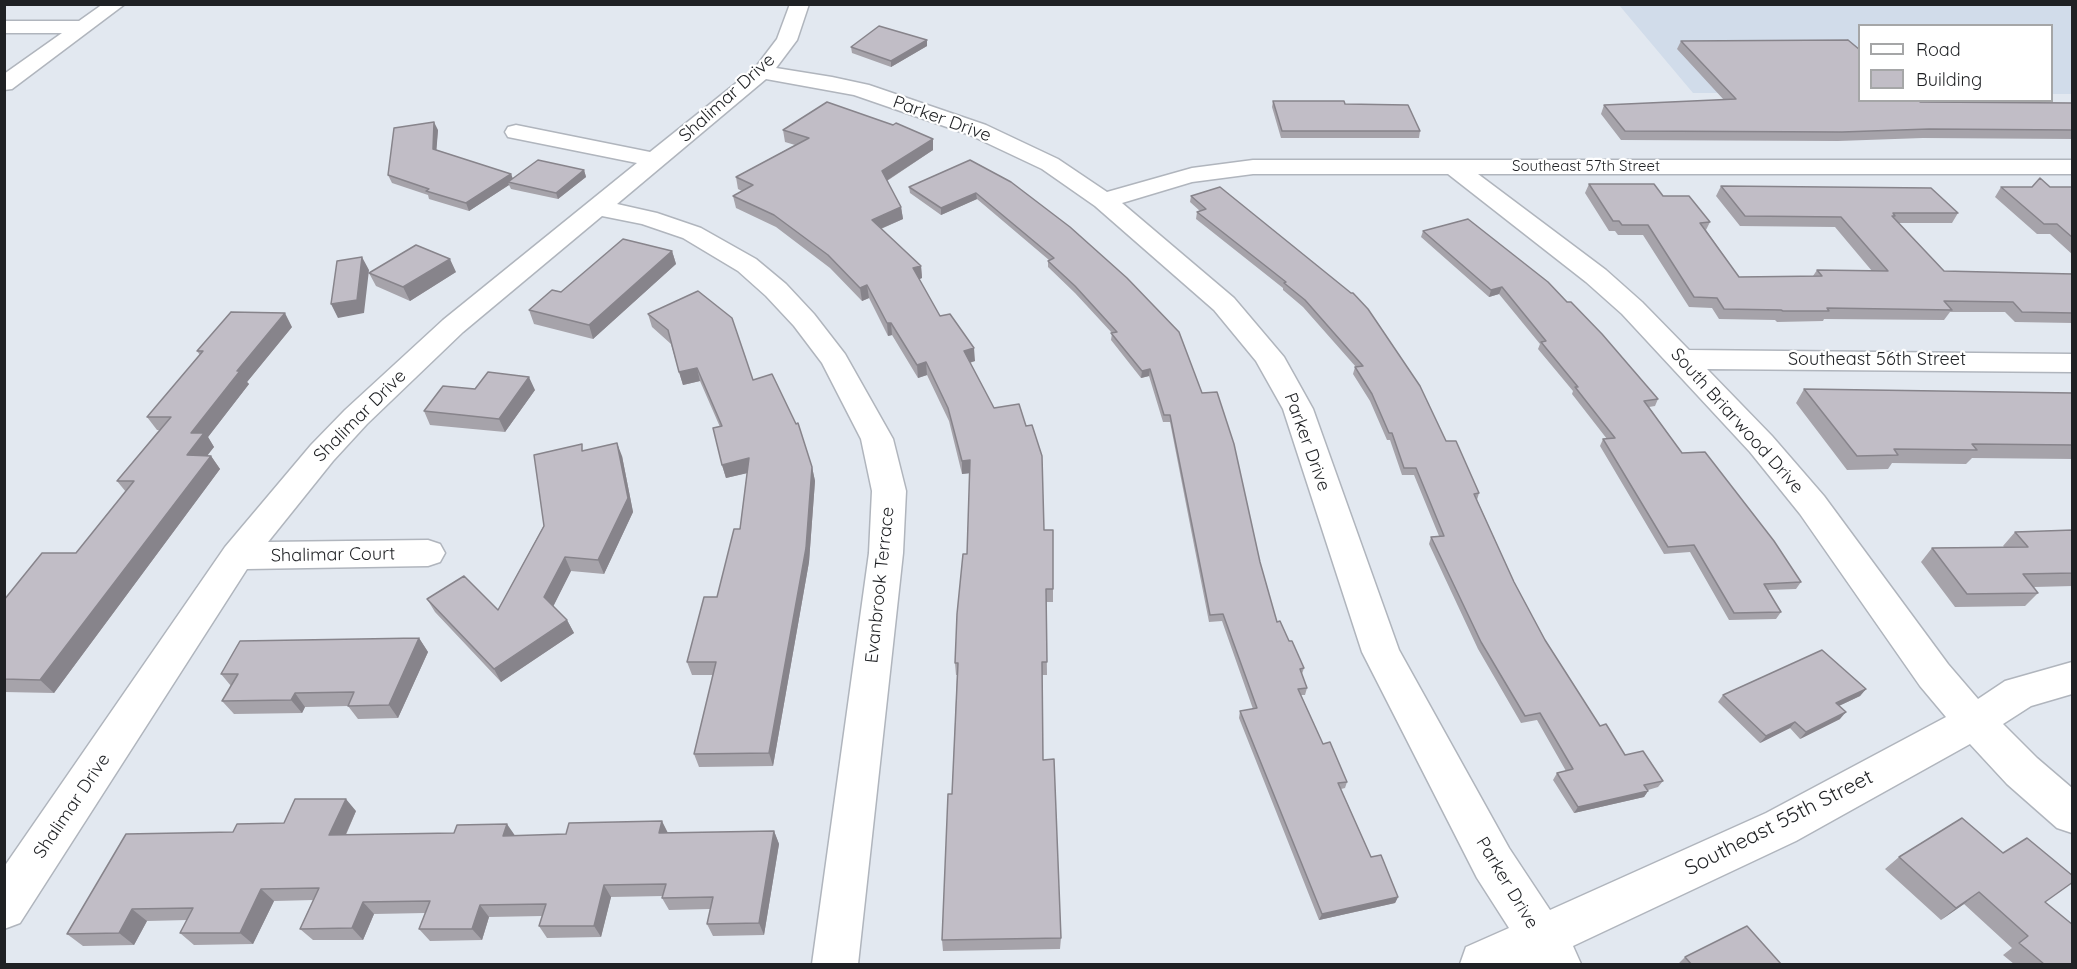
<!DOCTYPE html>
<html>
<head>
<meta charset="utf-8">
<style>
	body { margin:0 }
	#map { position:relative; width:2077px; height:969px; overflow:hidden; background:#e2e8f0; font-family:Quicksand,sans-serif }
	canvas { display:block }
	.frame { position:absolute; inset:0; border:6px solid #1f2124; pointer-events:none }
	.legend { position:absolute; left:1858px; top:24px; width:195px; height:78px; box-sizing:border-box; background:#fff; border:2px solid #a5a6a7; margin:0; padding:8px 10px; list-style:none; font-size:18px; color:#1f2124 }
	.legend li { display:flex; align-items:center; gap:12px; height:30px }
	.legend b { width:30px; border:2px solid #a5a6a7 }
</style>
</head>
<body>
<div id="map">
<canvas width="2077" height="969"></canvas>
<div class="frame"></div>
<ul class="legend">
<li><b style="height:8px;background:#fff"></b>Road</li>
<li><b style="height:16px;background:#c1bdc6"></b>Building</li>
</ul>
</div>
<script>
const ctx = document.querySelector('canvas').getContext('2d');
ctx.lineJoin = 'round';
function fillPath(path, color) { ctx.fillStyle = color; ctx.fill(path, 'evenodd'); }
const poly = rows => new Path2D(rows.map(r => 'M' + r).join(''));
function strokePath(path, color, width, dash) { ctx.strokeStyle = color; ctx.lineWidth = width; ctx.lineCap = dash ? 'butt' : 'round'; ctx.setLineDash(dash || []); ctx.stroke(path); }
function drawText(font, color, halo, rows, align = 'center') {
  ctx.font = font + ' Quicksand,sans-serif'; ctx.lineWidth = 4.5; ctx.setLineDash([]); ctx.textBaseline = 'middle'; ctx.strokeStyle = halo; ctx.fillStyle = color; for (const [text, x, y, turn = 0] of rows) {
    ctx.save(); ctx.translate(x, y); ctx.rotate((+turn || 0) * Math.PI / 180); ctx.textAlign = isNaN(turn) ? turn : align; if (halo) ctx.strokeText(text, 0, 0); ctx.fillText(text, 0, 0); ctx.restore();
  }
}
fillPath(poly([
	[1619,5,2072,5,2072,94,2052,94,2052,26,1860,26,1859,93,1693,93]
]), '#d1dcea');
const minor = poly([
	[103,4,125,4,12,89,4,90,4,74,62,33,4,33,4,21,79,21,103,4],
	[790,4,809,4,797,40,776,68,832,77,869,85,986,125,1058,159,1107,192,1192,168,1253,160,2072,160,2072,174,1478,174,1606,270,1642,302,1689,350,2072,354,2072,372,1707,369,1772,436,1824,496,1948,664,1978,699,2005,681,2072,662,2072,694,2031,706,2003,724,2037,758,2072,788,2072,833,2057,828,2007,784,1970,744,1796,841,1573,946,1581,964,1460,964,1466,947,1509,928,1477,878,1362,652,1283,409,1256,361,1214,310,1095,206,1042,169,970,135,854,95,766,79,617,204,657,213,701,228,756,259,786,284,814,314,845,354,893,439,906,491,903,553,858,964,812,964,869,553,872,491,861,439,822,363,794,326,766,296,738,271,683,238,642,224,602,216,463,332,367,424,333,461,268,542,428,540,440,544,445,553,440,562,428,566,247,569,20,923,4,929,4,867,225,547,311,445,345,410,443,320,637,163,508,137,505,132,508,127,516,125,650,152,755,68,777,39,790,4],
	[1253,174,1448,174,1586,282,1622,314,1750,452,1800,514,1920,686,1946,717,1766,813,1550,910,1509,848,1399,650,1313,409,1284,357,1234,298,1122,203,1192,182,1253,174]
]);
strokePath(minor, '#b0b5bd', 3);
fillPath(minor, '#fff');
fillPath(poly([
	[927,40,927,46,891,67,852,53,851,47],
	[1681,41,1920,102,2073,103,2073,139,1923,138,1838,141,1621,140,1601,114,1604,105,1724,100,1677,49],
	[1273,101,1345,104,1420,131,1419,138,1281,138,1272,107],
	[438,130,436,150,511,174,513,179,584,170,586,177,558,199,511,189,509,185,469,211,429,199,428,195,392,183,388,175],
	[783,130,933,150,887,181,901,207,903,219,881,229,921,266,922,278,919,279,940,316,975,361,970,363,1044,530,1053,530,1053,602,1046,602,1047,675,1042,675,1043,760,1061,938,1060,949,943,951,942,940,952,794,957,675,956,675,955,663,967,554,970,473,962,474,949,421,927,375,918,378,892,335,888,336,869,298,862,301,830,268,776,227,736,208,733,196,742,191,738,189,736,177,795,145,785,142],
	[970,160,1070,227,1260,562,1277,622,1304,668,1302,674,1307,688,1305,695,1301,695,1323,744,1347,782,1345,788,1341,789,1371,857,1398,897,1395,903,1319,920,1239,718,1240,711,1253,709,1222,621,1209,622,1170,422,1163,422,1149,376,1141,378,1111,340,1112,333,1075,293,1048,267,1048,261,1049,260,977,199,941,215,910,193,909,187],
	[1589,184,1663,196,1710,222,1706,230,1739,277,1813,276,1817,270,1872,271,1835,227,1740,226,1716,196,1721,186,1958,213,1952,223,1899,223,1944,271,2073,274,2073,323,2015,322,2005,312,1950,312,1944,320,1824,319,1823,321,1777,322,1775,320,1719,319,1712,308,1689,307,1643,235,1618,235,1615,231,1609,231,1585,193],
	[1220,187,1446,441,1479,493,1477,500,1514,582,1545,640,1600,726,1625,755,1663,781,1658,787,1648,790,1648,791,1644,797,1574,813,1553,780,1557,773,1566,771,1537,720,1521,723,1478,649,1429,544,1431,537,1439,536,1414,475,1402,475,1390,440,1387,440,1370,401,1353,374,1355,367,1356,367,1303,307,1283,290,1283,288,1196,219,1197,212,1200,211,1190,202,1191,196],
	[2001,187,2073,187,2073,255,2050,234,2037,234,1995,197],
	[1423,231,1567,302,1658,399,1655,406,1649,407,1682,453,1801,582,1796,589,1768,590,1781,612,1776,619,1729,620,1690,552,1664,554,1600,446,1603,439,1607,439,1572,394,1573,391,1538,349,1540,344,1499,294,1489,297,1421,237],
	[672,251,676,264,593,339,534,324,529,310,561,292],
	[456,272,410,301,376,286,369,273],
	[648,314,753,380,812,467,815,481,809,562,773,766,699,767,694,754,713,675,692,675,687,662,717,597,740,529,747,473,726,478,722,465,720,427,700,381,683,385,671,344,652,327],
	[292,327,247,382,249,384,208,437,214,447,207,455,211,456,220,469,54,693,4,692,4,600,76,553,126,492,117,481,159,430,157,430,147,417,200,355,197,351],
	[475,389,535,390,505,432,430,425,424,411],
	[1804,389,2073,393,2073,459,1972,458,1966,464,1892,463,1888,469,1847,470,1796,403],
	[584,451,622,456,633,512,604,574,571,571,553,606,567,620,574,633,501,682,435,612,427,599,498,610],
	[2073,530,2073,586,2034,587,2038,593,2025,606,1955,607,1921,562,1932,548,2004,547,2003,546,2015,532],
	[419,638,428,652,398,718,358,719,348,706,305,707,302,713,234,714,222,701,231,686,221,674],
	[1866,689,1860,696,1839,706,1840,719,1800,739,1790,728,1760,743,1718,702,1723,695],
	[356,811,346,835,515,836,774,831,779,844,764,935,713,936,707,924,710,909,669,910,662,898,663,896,611,897,601,937,547,938,539,926,542,916,489,917,482,940,430,941,419,929,425,913,374,914,363,940,313,940,300,929,313,900,274,901,253,944,194,945,180,933,187,920,147,921,134,945,83,946,67,934,233,832],
	[1899,857,2045,902,2073,964,2014,964,2003,955,2012,948,1964,904,1941,920,1885,869],
	[1685,957,1781,964,1678,964]
]), '#a6a3aa');
fillPath(poly([
	[927,40,927,46,891,67,891,61],
	[434,122,438,130,436,156,433,149],
	[933,139,933,150,883,183,882,171],
	[584,170,586,177,558,199,556,193],
	[511,174,514,182,508,182,509,185,469,211,466,203],
	[976,193,977,199,941,215,941,208],
	[901,207,903,219,873,232,872,220],
	[672,251,676,264,593,339,589,325],
	[362,257,369,270,364,313,338,318,331,304],
	[450,259,456,272,410,301,403,287],
	[921,266,922,278,915,281,913,268],
	[867,285,869,298,862,301,860,288],
	[1502,287,1499,294,1489,297,1491,290],
	[285,313,292,327,247,382,249,384,208,437,214,447,197,469,187,455,191,433,237,371],
	[887,323,891,323,892,335,888,336],
	[974,348,975,361,964,364,964,351],
	[926,362,927,375,918,378,917,365],
	[697,368,700,381,683,385,679,372],
	[1150,369,1149,376,1141,378,1142,371],
	[529,377,535,390,505,432,499,419],
	[617,443,622,456,633,512,604,574,598,560],
	[211,456,220,469,54,693,40,680],
	[749,458,752,472,726,478,722,465],
	[970,460,971,473,962,474,962,461],
	[812,467,815,481,809,562,773,766,769,753],
	[565,557,571,571,551,611,544,597],
	[567,620,574,633,501,682,494,669],
	[419,638,428,652,398,718,389,705],
	[1866,689,1860,696,1830,710,1836,703],
	[295,693,305,707,302,713,291,700],
	[1846,712,1840,719,1800,739,1806,732],
	[1795,722,1790,728,1760,743,1766,736],
	[1648,791,1644,797,1574,813,1578,807],
	[346,799,356,811,340,847,329,835],
	[662,821,668,833,659,833],
	[507,824,516,837,503,836],
	[774,831,779,844,764,935,759,923],
	[604,885,611,897,601,937,594,926],
	[261,889,274,901,253,944,240,933],
	[1979,892,1964,904,1941,920,1956,908],
	[1398,897,1395,903,1319,920,1322,914],
	[363,902,374,914,363,940,352,928],
	[480,905,489,917,482,940,472,929],
	[132,909,147,921,134,945,119,933]
]), '#87848b');
const building = poly([
	[879,26,927,40,891,61,851,47,879,26],
	[1848,40,1860,50,1860,100,1919,100,1920,102,2073,103,2073,130,1929,129,1842,132,1625,131,1604,105,1736,99,1681,41,1848,40],
	[1273,101,1344,101,1345,104,1408,105,1420,131,1282,131,1273,101],
	[827,102,893,125,896,123,933,139,882,171,901,207,872,220,921,266,913,268,940,316,950,314,974,348,964,351,994,408,1019,404,1026,426,1032,425,1042,456,1044,530,1053,530,1053,589,1046,589,1047,662,1042,662,1043,760,1054,759,1061,938,942,940,948,794,952,794,958,663,955,663,957,614,963,554,967,554,970,460,962,461,948,408,926,362,917,365,891,323,887,323,867,285,860,288,828,255,774,215,733,196,753,185,736,177,809,138,783,130,827,102],
	[434,122,433,149,511,174,466,203,426,191,429,189,388,175,394,128,434,122],
	[538,160,584,170,556,193,508,182,538,160],
	[970,160,1011,182,1070,227,1127,278,1179,332,1202,393,1217,392,1234,444,1260,562,1277,622,1280,621,1289,641,1292,641,1304,668,1300,669,1307,688,1298,689,1323,744,1330,742,1347,782,1338,783,1371,857,1381,855,1398,897,1322,914,1240,711,1257,708,1223,614,1210,615,1170,415,1164,415,1150,369,1142,371,1111,333,1117,332,1075,286,1048,261,1054,258,976,193,941,208,909,187,970,160],
	[2040,178,2050,187,2073,187,2073,238,2057,224,2044,224,2001,187,2032,187,2040,178],
	[1589,184,1654,184,1663,196,1689,196,1710,222,1700,223,1739,277,1822,276,1817,270,1888,271,1841,217,1745,216,1721,186,1931,188,1958,213,1893,213,1895,216,1892,216,1944,271,2073,274,2073,313,2022,312,2013,302,1944,301,1952,310,1827,308,1829,311,1783,311,1781,310,1724,309,1717,298,1694,297,1648,225,1622,225,1619,221,1613,221,1589,184],
	[1220,187,1351,293,1353,293,1368,309,1420,386,1446,441,1456,441,1479,493,1474,494,1514,582,1545,640,1600,726,1606,724,1625,755,1643,751,1663,781,1644,785,1648,791,1578,807,1557,773,1573,769,1540,713,1525,716,1481,642,1431,537,1444,536,1416,468,1404,468,1392,433,1389,433,1372,394,1355,367,1363,366,1305,300,1284,283,1286,282,1197,212,1206,209,1191,196,1220,187],
	[1468,219,1548,282,1567,302,1571,302,1602,334,1658,399,1644,401,1682,453,1705,452,1774,541,1801,582,1764,584,1781,612,1734,613,1694,545,1668,547,1603,439,1615,438,1575,387,1578,387,1541,342,1546,341,1502,287,1491,290,1423,231,1468,219],
	[623,239,672,251,589,325,529,310,552,290,561,292,623,239],
	[416,245,450,259,403,287,369,273,416,245],
	[362,257,357,300,331,304,337,261,362,257],
	[698,291,732,318,753,380,772,374,796,424,798,423,812,467,806,548,769,753,694,754,716,662,687,662,704,597,717,597,734,529,740,529,749,458,722,465,713,428,722,426,697,368,679,372,668,330,648,314,698,291],
	[231,312,285,313,237,371,240,371,191,433,204,433,187,455,211,456,40,680,4,679,4,600,42,553,76,553,134,481,117,481,171,417,147,417,203,351,197,351,231,312],
	[488,372,529,377,499,419,424,411,443,386,475,389,488,372],
	[1804,389,2073,393,2073,445,1972,444,1977,450,1894,449,1898,455,1857,456,1804,389],
	[617,443,628,498,598,560,565,557,544,597,567,620,494,669,427,599,464,576,498,610,544,526,534,455,582,444,582,451,617,443],
	[2073,530,2073,573,2023,574,2038,593,1967,594,1932,548,2028,547,2015,532,2073,530],
	[419,638,389,705,348,706,354,692,295,693,291,700,222,701,238,674,221,674,240,641,419,638],
	[1822,650,1866,689,1836,703,1846,712,1806,732,1795,722,1766,736,1723,695,1822,650],
	[295,799,346,799,329,835,454,833,457,825,507,824,503,836,566,834,569,823,662,821,659,833,774,831,759,923,707,924,713,897,662,898,666,884,604,885,594,926,539,926,546,904,480,905,472,929,419,929,430,901,363,902,352,928,300,929,319,888,261,889,240,933,180,933,193,908,132,909,119,933,67,934,126,834,233,832,237,824,284,823,295,799],
	[1962,818,2003,853,2027,838,2073,876,2073,882,2045,902,2073,925,2073,964,2044,964,2019,943,2028,936,1979,892,1956,908,1899,857,1962,818],
	[1747,926,1781,964,1691,964,1685,957,1747,926]
]);
fillPath(building, '#c1bdc6');
strokePath(building, '#87848b', 1.5);
drawText('15px', '#1f2124', '#fff', [
	["Southeast 57th Street",1586,166]
]);
drawText('18px', '#1f2124', '#fff', [
	["Shalimar Drive",727,98,-42],
	["Parker Drive",942,119,20],
	["Southeast 56th Street",1877,360],
	["Shalimar Drive",360,416,-45],
	["South Briarwood Drive",1737,421,48],
	["Parker Drive",1307,442,70],
	["Shalimar Court",333,555,-1],
	["Evanbrook Terrace",880,585,-84],
	["Shalimar Drive",72,806,-56],
	["Parker Drive",1507,883,59]
]);
drawText('21px', '#1f2124', '#fff', [
	["Southeast 55th Street",1779,823,-27]
]);
</script>
</body>
</html>
